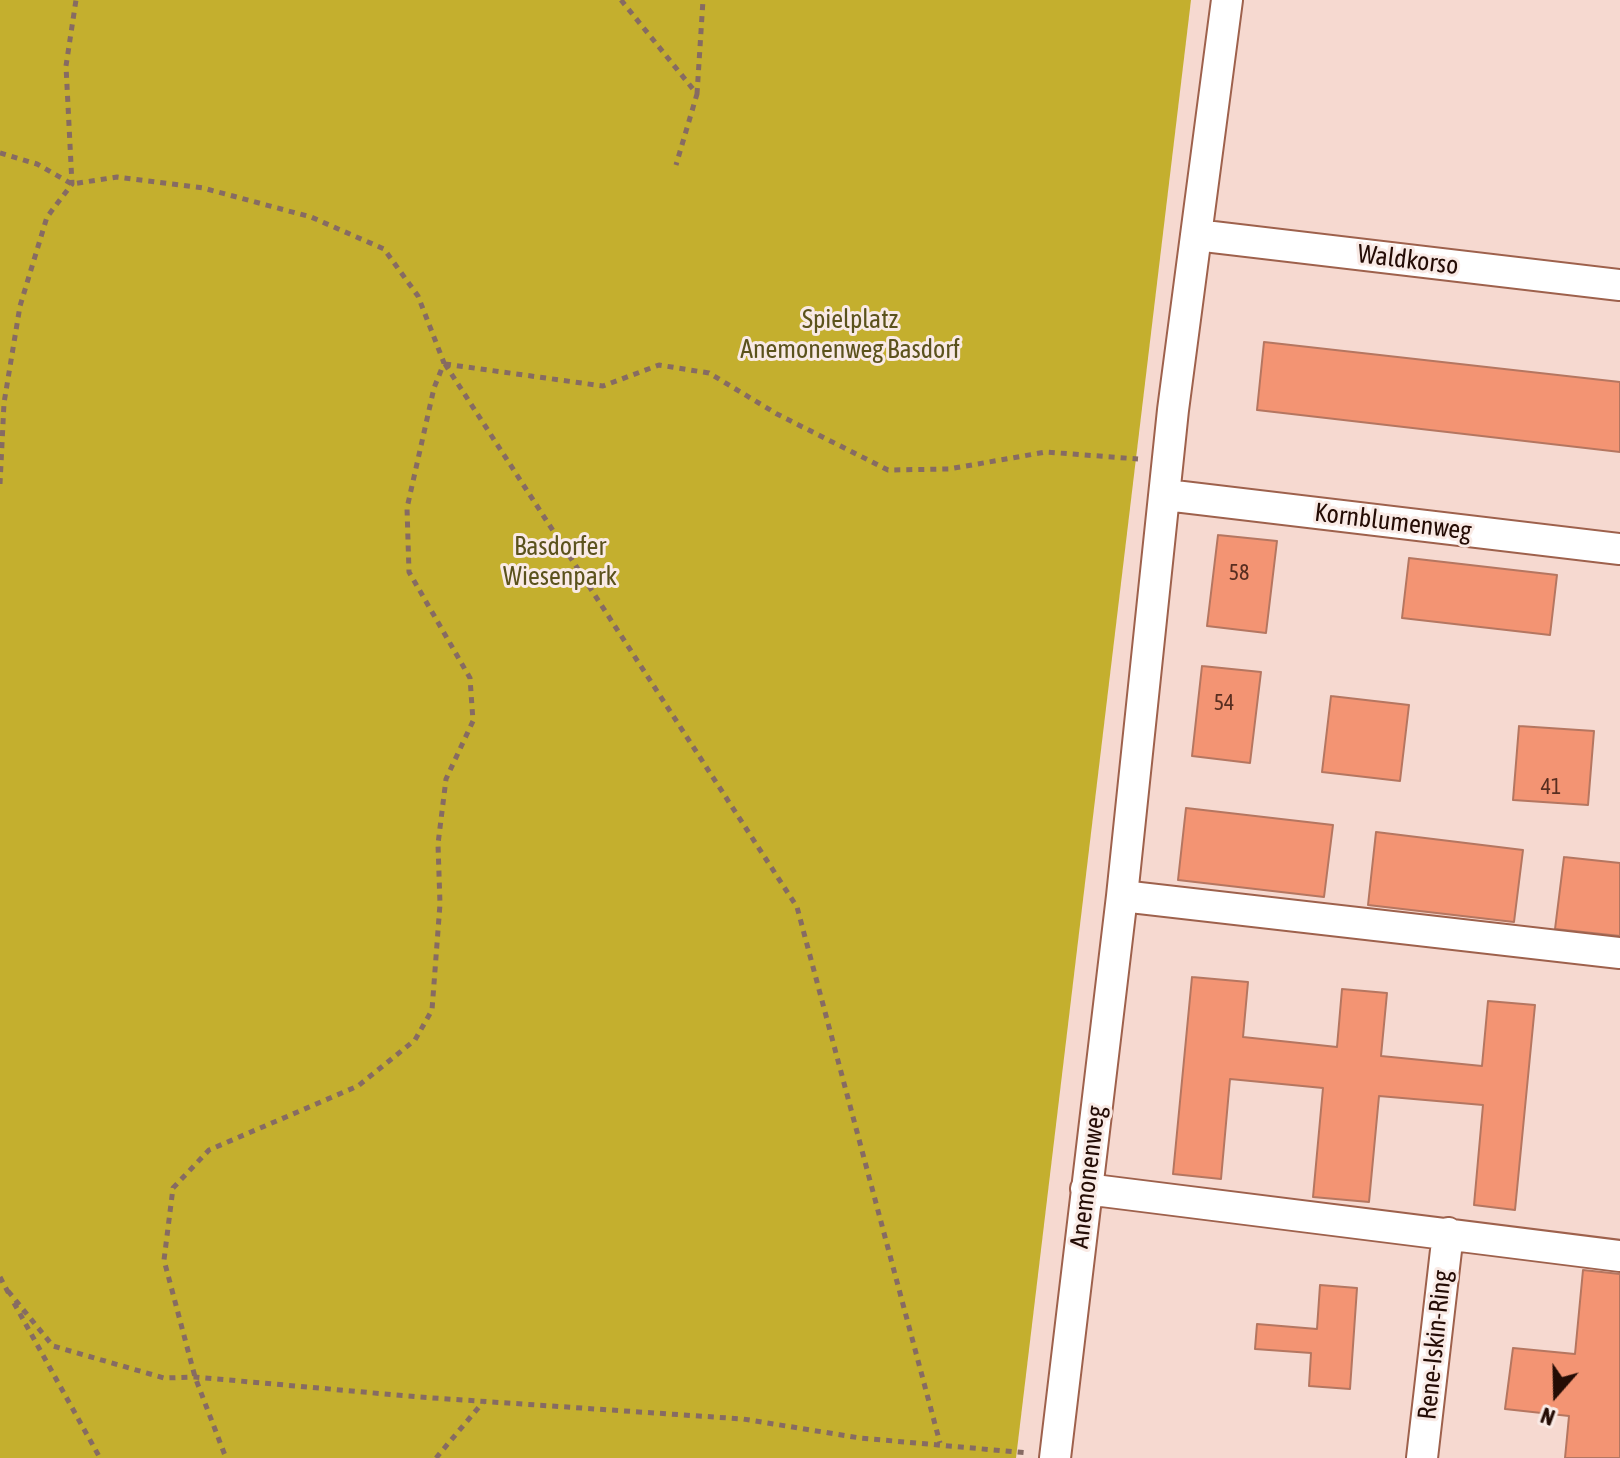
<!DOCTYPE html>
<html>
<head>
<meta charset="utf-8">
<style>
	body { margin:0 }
	#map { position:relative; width:1620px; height:1458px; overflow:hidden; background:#f6d9d0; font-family:"Asap Condensed",sans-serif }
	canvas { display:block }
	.north { position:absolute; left:1516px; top:1354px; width:80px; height:80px; -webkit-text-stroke:6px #f9eae5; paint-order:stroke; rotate:200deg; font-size:22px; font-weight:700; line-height:32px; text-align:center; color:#240c05 }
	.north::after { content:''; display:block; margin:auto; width:28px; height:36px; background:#240c05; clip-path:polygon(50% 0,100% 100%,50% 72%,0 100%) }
</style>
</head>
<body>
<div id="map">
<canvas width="1620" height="1458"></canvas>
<div class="north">N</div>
</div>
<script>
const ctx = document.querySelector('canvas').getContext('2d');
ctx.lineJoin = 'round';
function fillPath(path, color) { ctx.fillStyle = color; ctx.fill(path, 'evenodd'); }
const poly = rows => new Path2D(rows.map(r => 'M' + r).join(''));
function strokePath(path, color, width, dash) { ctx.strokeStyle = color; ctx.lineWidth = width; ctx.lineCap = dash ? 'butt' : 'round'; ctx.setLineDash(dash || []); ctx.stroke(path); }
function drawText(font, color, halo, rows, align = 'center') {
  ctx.font = font + ' "Asap Condensed",sans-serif'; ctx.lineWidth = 6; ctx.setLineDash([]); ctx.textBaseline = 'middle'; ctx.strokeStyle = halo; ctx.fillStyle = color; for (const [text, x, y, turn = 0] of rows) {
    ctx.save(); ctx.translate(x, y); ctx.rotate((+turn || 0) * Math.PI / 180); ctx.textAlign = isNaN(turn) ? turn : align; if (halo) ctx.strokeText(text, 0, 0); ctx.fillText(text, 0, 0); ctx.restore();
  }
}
fillPath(poly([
	[0,0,1191,0,1016,1458,0,1458]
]), '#c4af2e');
const building = poly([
	[1264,342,1620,382,1620,452,1257,410,1264,342],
	[1218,535,1277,541,1266,633,1207,626,1218,535],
	[1409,558,1557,575,1550,635,1402,618,1409,558],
	[1202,666,1261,672,1250,763,1192,756,1202,666],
	[1331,696,1409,705,1400,781,1322,772,1331,696],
	[1519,726,1594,731,1588,805,1513,800,1519,726],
	[1186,808,1333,825,1324,897,1178,880,1186,808],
	[1376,832,1523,850,1514,922,1368,905,1376,832],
	[1564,857,1620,863,1620,936,1555,929,1564,857],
	[1192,977,1248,982,1243,1037,1337,1047,1342,989,1387,993,1381,1056,1482,1066,1488,1001,1535,1005,1515,1210,1474,1205,1483,1105,1379,1096,1369,1202,1313,1197,1323,1088,1230,1079,1221,1179,1173,1174,1192,977],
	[1583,1270,1620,1274,1620,1458,1565,1458,1569,1416,1505,1409,1513,1348,1575,1354,1583,1270],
	[1320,1285,1357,1288,1350,1389,1309,1386,1311,1353,1255,1349,1257,1324,1317,1329,1320,1285]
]);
fillPath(building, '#f39473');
strokePath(building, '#b57660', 2);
const minor = poly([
	[1196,235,1620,285],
	[1166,495,1620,549],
	[1122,896,1620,953],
	[1086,1189,1620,1256],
	[1055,1458,1122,896,1173,410,1227,0],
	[1422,1458,1448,1233]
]);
strokePath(minor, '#9e614c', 34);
strokePath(poly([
	[621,0,697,94,676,165],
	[697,94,703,0],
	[0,153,37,164,72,184,117,177,203,188,311,217,384,249,418,296,444,363,434,388,407,508,409,572,470,678,473,721,446,779,438,844,440,904,432,1010,415,1040,358,1086,209,1150,173,1188,164,1260,195,1377,226,1458],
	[445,364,797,907,940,1443],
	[445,364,603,386,659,365,709,373,777,414,888,470,949,469,1046,452,1138,459],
	[0,484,4,403,20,306,47,217,72,184,66,66,76,0],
	[0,1277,9,1294],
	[8,1291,53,1346,164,1378,195,1377,419,1397,743,1419,860,1438,1028,1453],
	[14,1303,100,1458],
	[436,1458,484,1401]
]), '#866b63', 5, [6, 6]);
strokePath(minor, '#fff', 30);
drawText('22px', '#582e20', null, [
	["58",1239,573],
	["54",1224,703],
	["41",1551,787]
]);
drawText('26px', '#240c05', '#f9eae5', [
	["Waldkorso",1408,260,7],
	["Kornblumenweg",1393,522,7],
	["Anemonenweg",1088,1177,-83],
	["Rene-Iskin-Ring",1435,1345,-84]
]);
drawText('26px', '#5b521c', '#f9eae5', [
	["Spielplatz",850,320],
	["Anemonenweg Basdorf",850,350],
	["Basdorfer",560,547],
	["Wiesenpark",560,577]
]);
</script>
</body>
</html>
